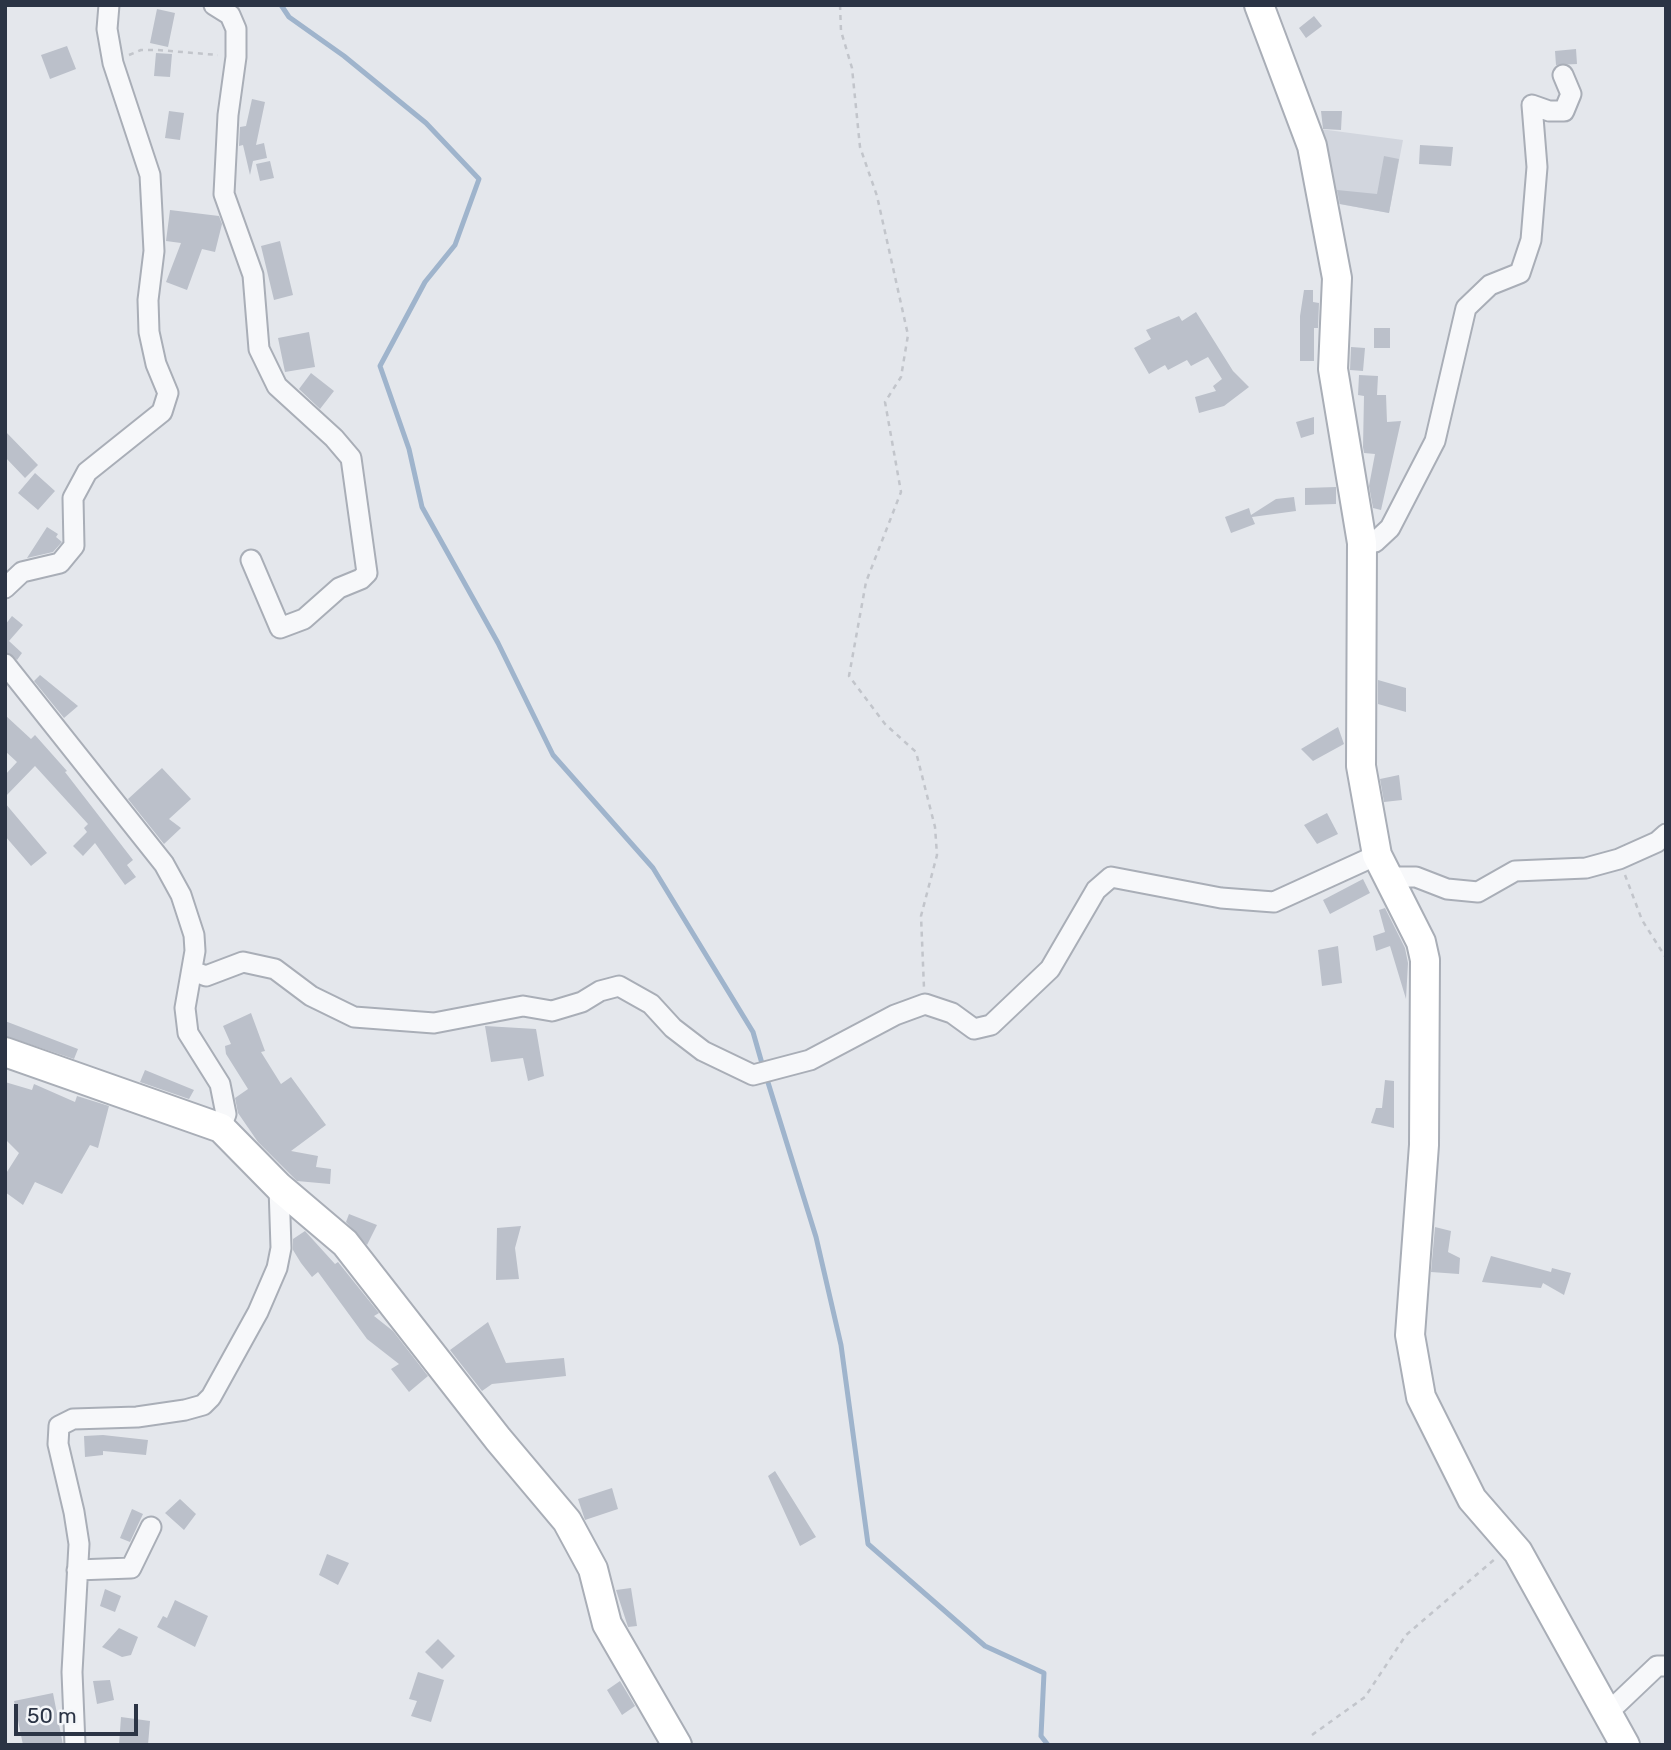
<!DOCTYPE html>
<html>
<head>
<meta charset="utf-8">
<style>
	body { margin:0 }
	#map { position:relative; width:1671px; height:1750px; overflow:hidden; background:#e4e7ec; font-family:Rubik,sans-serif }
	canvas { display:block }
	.frame { position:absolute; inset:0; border:7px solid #2b3445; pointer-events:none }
	.scale { position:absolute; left:14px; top:1704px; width:124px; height:32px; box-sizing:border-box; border:4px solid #2b3445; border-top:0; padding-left:9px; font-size:21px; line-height:24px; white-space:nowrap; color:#2b3445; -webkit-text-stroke:5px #f4f6f9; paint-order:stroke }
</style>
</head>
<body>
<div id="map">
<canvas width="1671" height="1750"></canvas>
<div class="frame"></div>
<div class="scale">50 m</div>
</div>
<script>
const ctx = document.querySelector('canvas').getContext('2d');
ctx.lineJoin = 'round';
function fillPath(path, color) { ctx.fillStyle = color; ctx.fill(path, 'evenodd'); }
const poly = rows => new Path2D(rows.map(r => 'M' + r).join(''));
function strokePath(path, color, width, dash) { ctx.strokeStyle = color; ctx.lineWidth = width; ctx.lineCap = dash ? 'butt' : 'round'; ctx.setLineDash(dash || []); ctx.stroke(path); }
fillPath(poly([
	[1320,129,1403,140,1389,213,1328,202]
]), '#d2d6de');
strokePath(poly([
	[281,5,289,17,344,56,426,123,479,179,455,245,425,282,380,366,409,449,422,507,498,643,553,755,653,868,753,1032,763,1067],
	[766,1076,816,1237,841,1345,868,1544,985,1646,1044,1673,1041,1736,1048,1745]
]), '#9fb4cc', 5);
fillPath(poly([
	[157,9,175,13,168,47,150,43],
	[1314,16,1322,26,1306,38,1299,28],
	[67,46,76,69,50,79,41,55],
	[1576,49,1577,64,1556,65,1555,51],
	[156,53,172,54,170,77,154,76],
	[252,99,265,102,256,145,264,143,267,158,253,161,250,175,243,145,239,146,240,127,246,126],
	[169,111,184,113,180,140,165,138],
	[1321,111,1342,111,1341,130,1323,129],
	[1420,145,1453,147,1451,166,1419,164],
	[1384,156,1399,159,1389,213,1340,204,1337,190,1377,194],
	[270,161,274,178,260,181,256,164],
	[170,210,219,216,222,224,215,252,202,249,187,290,166,282,181,243,166,241],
	[280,241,293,295,274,300,261,246],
	[1304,290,1313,290,1313,302,1319,303,1318,328,1314,328,1314,361,1300,361,1300,316],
	[1196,312,1233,371,1249,387,1224,406,1199,413,1195,397,1216,391,1213,386,1222,379,1208,357,1191,366,1187,360,1168,370,1165,365,1149,374,1134,348,1151,339,1146,330,1179,316,1182,321],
	[1374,328,1390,328,1390,348,1374,348],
	[309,332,315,367,285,372,278,338],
	[1351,347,1365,348,1363,371,1350,370],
	[311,373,334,391,320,409,299,389],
	[1359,375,1378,376,1377,395,1386,395,1387,422,1401,421,1381,510,1373,508,1369,486,1375,454,1364,453,1363,447,1364,396,1358,395],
	[1314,417,1314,434,1301,438,1296,422],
	[5,431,38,465,25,478,5,457],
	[35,473,55,491,38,510,18,493],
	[1336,487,1336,504,1305,505,1305,488],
	[1294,497,1296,511,1252,517,1255,524,1231,533,1225,517,1249,508,1251,515,1276,499],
	[47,527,58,534,56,537,62,542,53,552,27,558],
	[12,616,23,625,9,641,22,653,17,660,5,652,5,625],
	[40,675,78,706,64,718,34,681],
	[1378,680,1406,688,1406,712,1378,704],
	[5,715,31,739,35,735,67,771,65,772,133,860,127,865,136,877,125,885,95,843,83,856,73,846,87,832,84,828,88,824,35,766,5,797,5,775,17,762,5,751],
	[1338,727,1344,744,1313,761,1301,749],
	[162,768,191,799,169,819,181,828,164,844,128,799],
	[1399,775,1402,800,1384,802,1380,779],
	[5,803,47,853,31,866,5,836],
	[1327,813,1338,834,1317,844,1304,825],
	[1363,879,1370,893,1330,914,1323,900],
	[1385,908,1405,948,1408,963,1406,999,1390,946,1376,951,1373,936,1385,932,1379,910],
	[1338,946,1342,983,1322,986,1318,950],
	[251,1013,265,1051,261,1052,281,1084,291,1077,326,1125,291,1151,318,1156,316,1167,331,1169,330,1184,297,1181,258,1142,238,1113,235,1098,248,1089,226,1054,225,1046,231,1044,223,1026],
	[5,1021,78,1049,74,1059,5,1036],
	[485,1026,536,1029,544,1076,528,1081,523,1058,491,1062],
	[145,1070,194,1090,189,1099,140,1082],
	[1385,1080,1394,1081,1394,1128,1371,1123,1376,1108,1382,1108],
	[5,1082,32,1090,34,1084,75,1102,77,1096,109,1106,98,1148,90,1145,62,1194,35,1182,23,1205,5,1192,5,1175,19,1153,5,1139],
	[349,1214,377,1225,367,1245,346,1222],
	[521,1226,515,1248,519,1279,496,1280,497,1228],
	[1435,1227,1451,1231,1448,1252,1460,1258,1459,1274,1431,1272],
	[305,1231,335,1264,338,1262,379,1313,374,1316,393,1331,428,1376,409,1392,391,1369,399,1364,367,1339,318,1272,312,1277,301,1263,293,1250,293,1239],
	[1491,1256,1551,1272,1552,1268,1571,1273,1564,1295,1543,1283,1541,1288,1482,1282],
	[488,1322,506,1363,564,1358,566,1376,492,1384,482,1391,450,1350],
	[103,1435,148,1440,146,1455,103,1451,103,1455,85,1457,84,1436],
	[775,1471,816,1537,800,1546,768,1476],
	[612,1488,618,1509,585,1520,578,1499],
	[180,1499,196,1514,184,1530,165,1513],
	[132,1509,143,1514,130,1542,120,1538],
	[327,1554,349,1563,338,1585,319,1575],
	[631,1588,637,1626,628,1627,616,1590],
	[105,1589,121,1596,115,1612,100,1606],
	[175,1600,208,1616,195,1647,157,1627,163,1616,167,1618],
	[119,1628,138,1637,131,1655,122,1657,102,1647],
	[438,1639,455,1656,442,1669,425,1652],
	[418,1672,444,1680,431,1722,411,1716,417,1701,409,1699],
	[110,1680,114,1700,97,1704,93,1681],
	[620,1681,635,1706,622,1715,607,1690],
	[53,1693,63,1745,23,1745,14,1701],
	[121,1717,150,1721,148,1745,119,1745]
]), '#bbc0ca');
const street = poly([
	[214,5,230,15,236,29,236,57,228,115,224,194,253,275,259,349,277,386,334,438,351,458,367,573,361,579,339,588,304,619,280,628,251,560],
	[1362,543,1375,542,1390,528,1435,441,1466,308,1490,285,1520,273,1531,240,1537,167,1532,105,1549,111,1564,111,1571,94,1563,75],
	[5,588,22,572,60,563,74,546,73,498,87,472,162,412,168,393,156,364,149,332,148,300,154,251,150,175,113,63,107,29,109,5],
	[5,664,164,864,181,895,194,935,195,951,185,1008,188,1033,220,1084,226,1114,221,1128],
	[1388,877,1416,877,1447,889,1478,892,1515,871,1586,868,1619,859,1657,842,1666,834],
	[193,971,206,976,243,962,275,969,311,996,354,1017,434,1023,523,1006,552,1011,582,1002,600,991,619,986,651,1004,673,1028,703,1051,753,1075,810,1060,895,1015,925,1004,952,1013,974,1029,991,1025,1050,969,1096,890,1111,877,1221,898,1274,902,1377,855],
	[77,1570,131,1568,151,1527],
	[1605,1709,1617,1704,1657,1666,1666,1666],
	[75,1745,72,1672,79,1544,74,1512,58,1444,59,1426,73,1419,137,1417,185,1410,203,1405,211,1397,258,1312,277,1268,281,1248,279,1187]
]);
const secondary = poly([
	[1259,5,1312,146,1337,278,1333,369,1362,543,1361,766,1377,855,1421,942,1425,960,1424,1145,1410,1335,1421,1397,1472,1499,1518,1552,1625,1745],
	[5,1052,221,1128,279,1187,345,1243,498,1439,567,1521,593,1569,607,1624,677,1745]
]);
strokePath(street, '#a9aeb7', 23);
strokePath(secondary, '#a9aeb7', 32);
strokePath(poly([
	[840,5,841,31,852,68,860,147,877,196,908,335,901,377,885,402,901,492,866,582,849,676,885,724,916,752,935,827,937,855,921,916,924,988],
	[129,55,141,50,158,50,218,55],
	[1625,875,1642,920,1666,958],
	[1312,1735,1365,1697,1406,1635,1496,1558]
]), '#c2c5cb', 2.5, [5, 5]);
strokePath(street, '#f7f8fa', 19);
strokePath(secondary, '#fff', 28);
</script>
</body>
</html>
